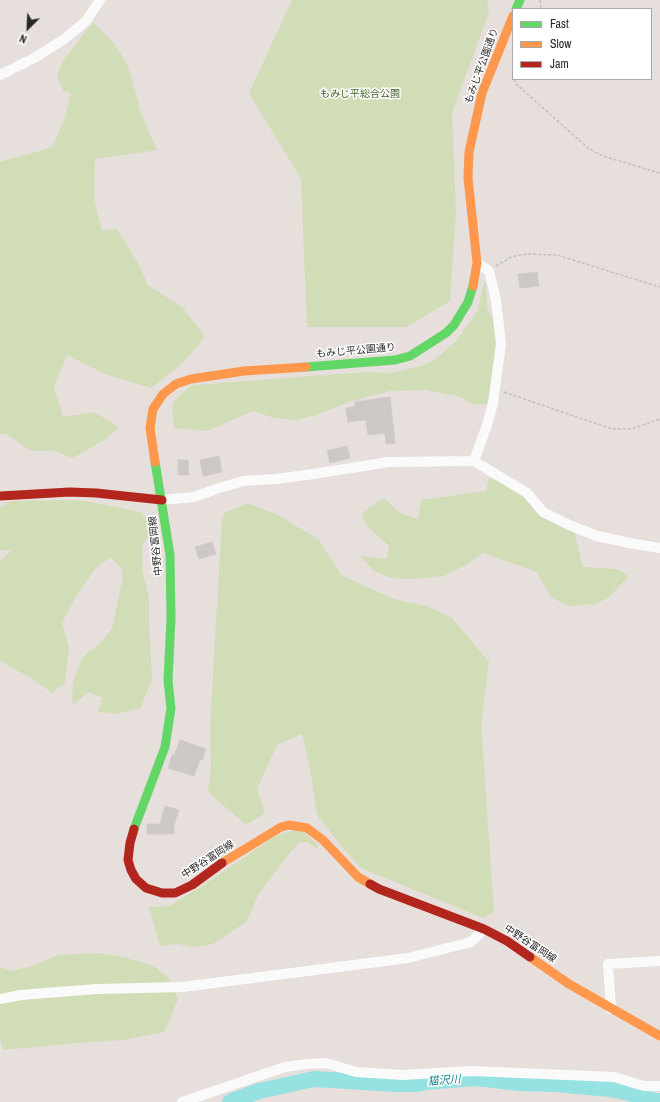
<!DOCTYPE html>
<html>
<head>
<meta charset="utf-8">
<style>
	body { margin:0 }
	#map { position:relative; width:660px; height:1102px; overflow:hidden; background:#e6dfdc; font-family:"Archivo Narrow",sans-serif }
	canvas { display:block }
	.legend { position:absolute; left:512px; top:8px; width:140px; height:72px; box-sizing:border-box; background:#fff; border:1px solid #a9a9a9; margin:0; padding:5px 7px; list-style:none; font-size:12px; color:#272727 }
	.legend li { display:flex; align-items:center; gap:8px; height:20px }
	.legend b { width:20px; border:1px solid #a9a9a9 }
	.north { position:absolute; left:8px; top:8px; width:40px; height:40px; -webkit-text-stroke:3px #fff; paint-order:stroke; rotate:204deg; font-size:11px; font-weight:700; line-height:16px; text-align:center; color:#272727 }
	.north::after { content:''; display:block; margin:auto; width:14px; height:18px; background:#272727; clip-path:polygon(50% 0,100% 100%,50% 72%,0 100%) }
</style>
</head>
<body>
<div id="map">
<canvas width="660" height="1102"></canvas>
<ul class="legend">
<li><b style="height:5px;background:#63d668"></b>Fast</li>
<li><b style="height:5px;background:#ff974d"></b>Slow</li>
<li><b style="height:5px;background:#b3261e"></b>Jam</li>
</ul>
<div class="north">N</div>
</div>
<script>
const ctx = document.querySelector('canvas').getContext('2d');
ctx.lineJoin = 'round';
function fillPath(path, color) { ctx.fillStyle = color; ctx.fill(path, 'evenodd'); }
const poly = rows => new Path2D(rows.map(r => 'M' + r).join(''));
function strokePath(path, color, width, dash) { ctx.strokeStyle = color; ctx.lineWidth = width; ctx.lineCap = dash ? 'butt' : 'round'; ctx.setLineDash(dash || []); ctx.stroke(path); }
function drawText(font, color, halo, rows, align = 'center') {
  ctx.font = font + ' "Archivo Narrow","Noto Sans JP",sans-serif'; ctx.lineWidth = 3; ctx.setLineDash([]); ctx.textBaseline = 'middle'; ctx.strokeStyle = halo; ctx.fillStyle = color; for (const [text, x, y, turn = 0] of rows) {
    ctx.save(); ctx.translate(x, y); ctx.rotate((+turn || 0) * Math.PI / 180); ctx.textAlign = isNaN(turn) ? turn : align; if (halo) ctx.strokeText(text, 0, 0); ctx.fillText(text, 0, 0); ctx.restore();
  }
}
fillPath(poly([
	[292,0,487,0,489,12,452,113,456,212,450,301,407,327,307,327,301,179,249,93],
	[93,22,114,43,128,66,141,113,157,150,95,159,94,200,102,231,116,228,138,263,148,285,183,308,205,337,184,362,151,388,107,375,67,355,54,387,63,417,94,412,119,427,106,439,73,458,54,451,31,451,6,434,0,434,0,162,43,150,53,146,64,120,71,93,63,90,57,77,62,62],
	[486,282,487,309,495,322,498,344,491,403,473,405,461,397,424,390,390,391,352,401,316,415,296,420,274,418,253,411,207,431,174,428,172,407,174,401,189,387,195,385,310,376,369,372,390,373,418,367,433,361,456,341,477,312,484,283],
	[489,478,506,483,574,531,583,567,617,569,629,576,609,597,596,604,568,606,551,597,537,572,483,553,464,566,443,576,412,579,391,578,374,571,360,556,387,559,389,546,367,526,362,517,364,511,384,498,400,513,418,519,421,500,486,491],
	[78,500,118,507,141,513,154,526,142,546,142,569,149,598,149,626,152,680,140,708,116,714,98,712,103,698,88,692,72,706,73,682,82,658,100,643,112,629,123,578,121,568,111,557,96,568,76,596,62,623,69,647,65,683,52,693,33,679,8,666,0,660,0,561,12,550,0,550,0,508,8,502,16,501],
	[248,503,278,515,319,540,341,575,393,599,427,606,452,618,489,662,481,723,494,912,483,918,361,868,342,847,317,815,311,774,302,734,277,745,257,789,265,813,246,825,208,792,211,767,210,728,222,519,224,513],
	[294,830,305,833,317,844,317,849,308,842,300,842,292,850,258,895,247,921,213,944,194,947,177,944,160,946,149,907,169,906,201,887,275,836],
	[98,953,124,957,144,963,155,967,167,977,174,987,178,999,164,1032,123,1040,76,1043,3,1050,0,1039,0,967,11,971,32,966,58,955]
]), '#d1ddb7');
strokePath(poly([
	[230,1102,259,1091,314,1079,396,1084,418,1084,425,1082,476,1078,519,1083,556,1084,610,1089,622,1091,655,1101,660,1101]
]), '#96e1e2', 16);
const building = poly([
	[537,272,539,286,520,288,518,274,537,272],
	[390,397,395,443,386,444,385,433,368,435,366,420,348,422,346,408,355,406,355,402,390,397],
	[347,446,350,458,330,463,327,451,347,446],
	[219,456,222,472,203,476,200,460,219,456],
	[178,460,188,460,189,475,178,475,178,460],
	[212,542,216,554,199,559,195,547,212,542],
	[180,740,206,749,202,761,200,759,194,776,168,768,172,755,174,756,180,740],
	[165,806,179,810,174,825,174,834,147,834,147,824,160,824,165,806]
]);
fillPath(building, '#ccc8c6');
strokePath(building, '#d1cbc9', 1);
strokePath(poly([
	[540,0,541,9],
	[514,79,515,83,588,148,603,156,660,173],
	[496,266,511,257,527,254,557,255,660,287],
	[504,392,612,429,631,429,660,419]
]), '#c1c0c0', 1.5, [3, 2]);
strokePath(poly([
	[0,75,34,58,63,40,86,21,100,0],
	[474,461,487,425,493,403,501,344,496,300,489,271,477,263],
	[162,500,194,497,219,488,243,481,276,479,313,474,389,462,474,461,527,493,543,512,567,524,597,536,629,543,660,548],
	[0,999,21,995,96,989,183,987,408,958,471,942,484,929],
	[611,1009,608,964,660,961],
	[182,1102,285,1067,306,1064,326,1063,356,1072,403,1075,472,1071,614,1077,644,1086,660,1086]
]), '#fbfafa', 10);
strokePath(poly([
	[516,9,520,0],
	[306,367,395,360,410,356,446,333,454,325,468,302,473,286],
	[134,829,165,747,171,708,168,681,171,618,170,555,155,462]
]), '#63d668', 9);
strokePath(poly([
	[473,286,477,263,468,178,469,152,482,93,513,16],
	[155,462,150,428,153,409,163,394,176,384,191,379,244,371,306,367],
	[222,863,281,827,289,825,307,828,323,840,358,877,370,884],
	[530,957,569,984,660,1036]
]), '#ff974d', 9);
strokePath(poly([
	[0,496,70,492,96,493,162,500],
	[134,829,130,843,128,860,131,870,136,879,146,888,162,893,175,893,192,885,222,863],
	[370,884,379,889,484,929,507,941,530,957]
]), '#b3261e', 9);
drawText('10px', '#272727', '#fff', [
	["もみじ平公園通り",482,66,-70],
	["もみじ平公園通り",356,351,-5],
	["中野谷富岡線",156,546,-96],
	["中野谷富岡線",208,860,-33],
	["中野谷富岡線",530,944,33]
]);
drawText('10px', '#3b5e1e', '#fff', [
	["もみじ平総合公園",360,94]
]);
drawText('italic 11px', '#16808c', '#fff', [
	["猫沢川",444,1081,-4]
]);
</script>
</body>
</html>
